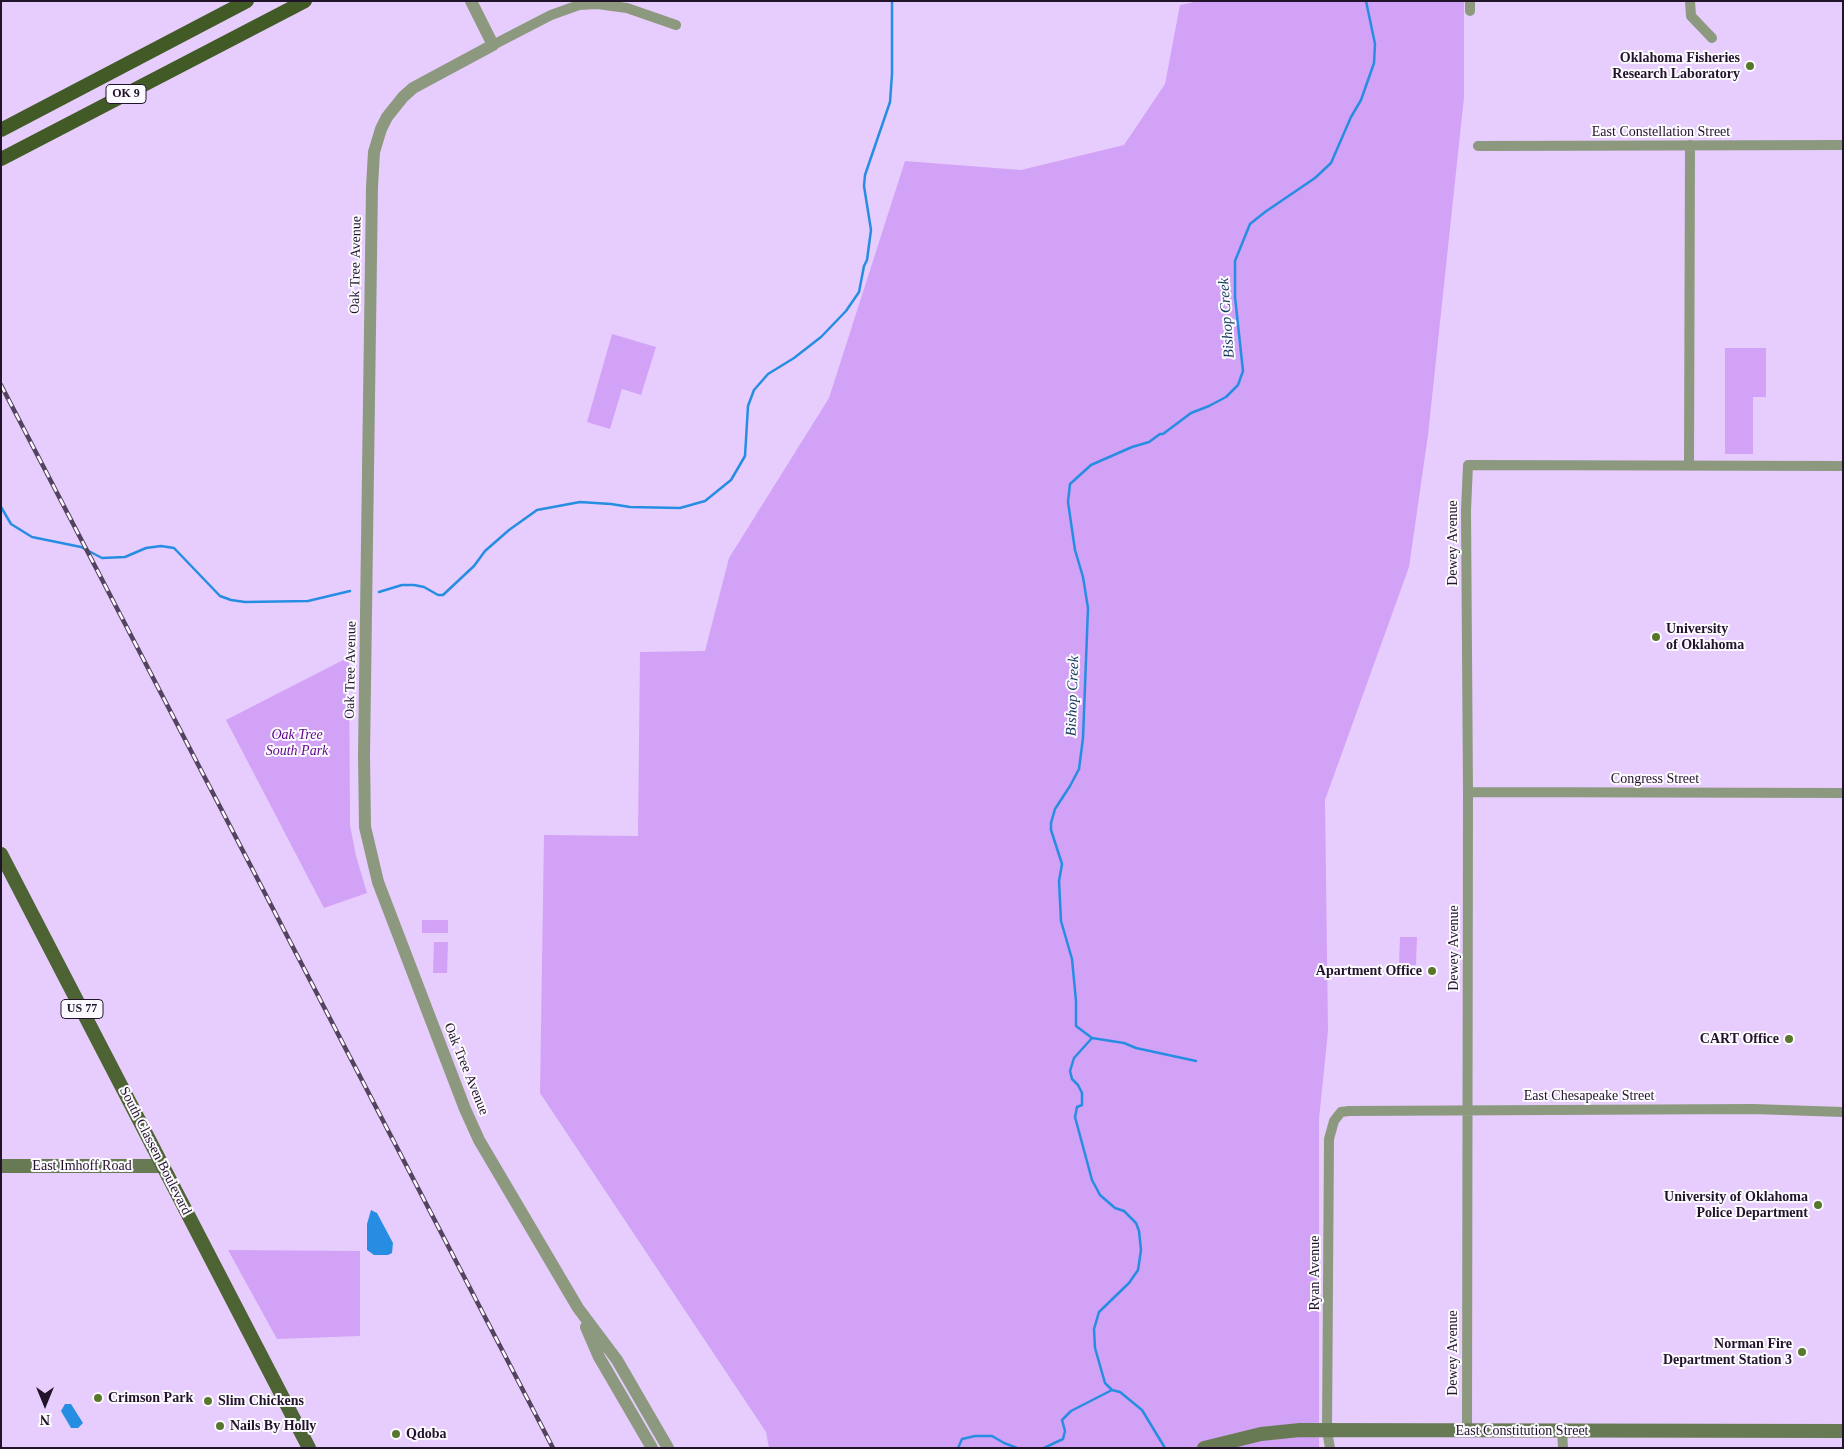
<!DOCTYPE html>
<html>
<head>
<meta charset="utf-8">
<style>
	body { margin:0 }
	#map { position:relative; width:1844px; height:1449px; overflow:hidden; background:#e7cdfd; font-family:"Times New Roman",serif }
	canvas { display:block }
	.frame { position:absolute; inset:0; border:2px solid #21142a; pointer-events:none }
	.north { position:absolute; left:20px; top:1379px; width:50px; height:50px; -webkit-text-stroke:4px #fcf9ff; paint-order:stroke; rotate:180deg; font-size:14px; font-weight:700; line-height:20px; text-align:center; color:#21142a }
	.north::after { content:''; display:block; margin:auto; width:18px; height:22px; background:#21142a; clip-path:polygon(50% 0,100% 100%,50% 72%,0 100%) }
</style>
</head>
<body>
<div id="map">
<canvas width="1844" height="1449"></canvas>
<div class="frame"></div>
<div class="north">N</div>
</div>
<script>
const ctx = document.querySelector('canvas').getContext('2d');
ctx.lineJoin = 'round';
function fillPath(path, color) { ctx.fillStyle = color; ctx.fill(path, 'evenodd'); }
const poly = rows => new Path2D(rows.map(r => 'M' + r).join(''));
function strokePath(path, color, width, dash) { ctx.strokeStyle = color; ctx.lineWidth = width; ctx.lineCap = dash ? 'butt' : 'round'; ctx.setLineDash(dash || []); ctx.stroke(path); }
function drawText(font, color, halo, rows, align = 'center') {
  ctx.font = font + ' "Times New Roman",serif'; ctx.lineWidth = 4; ctx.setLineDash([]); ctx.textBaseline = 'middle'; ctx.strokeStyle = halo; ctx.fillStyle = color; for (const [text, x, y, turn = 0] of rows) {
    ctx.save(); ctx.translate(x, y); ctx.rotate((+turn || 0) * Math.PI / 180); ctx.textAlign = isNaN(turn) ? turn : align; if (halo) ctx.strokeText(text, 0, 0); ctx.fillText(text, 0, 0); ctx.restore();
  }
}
fillPath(poly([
	[1199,1,1464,1,1464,97,1428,435,1409,567,1325,800,1328,1031,1319,1119,1319,1448,769,1448,766,1432,540,1093,544,835,638,836,640,652,705,651,729,558,829,398,905,161,1021,170,1124,145,1165,84,1180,5],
	[612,334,656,347,641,395,622,389,610,429,587,422],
	[1725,348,1766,348,1766,397,1753,397,1753,454,1725,454],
	[349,657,350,825,356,856,367,893,324,908,226,720],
	[422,920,448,920,448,933,422,933],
	[1400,937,1417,937,1416,965,1399,965],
	[434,942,448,942,447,973,433,973],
	[228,1250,360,1251,360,1336,277,1339]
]), '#d2a2f7');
fillPath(poly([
	[371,1210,377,1213,393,1243,392,1253,388,1255,374,1255,367,1250,367,1224],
	[65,1404,71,1404,83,1423,78,1428,71,1428,61,1411]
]), '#278de3');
strokePath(poly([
	[1,507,11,524,32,537,81,547,102,558,125,557,146,548,161,546,174,548,220,596,231,600,245,602,308,601,350,591],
	[379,592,402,585,414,585,424,587,438,595,443,595,474,566,485,551,509,530,537,510,580,502,611,504,630,507,680,508,705,501,731,480,745,456,748,406,754,390,768,374,794,358,821,337,846,311,859,292,864,266,867,260,871,230,864,186,865,175,890,102,892,74,892,1],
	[1092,1038,1124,1043,1136,1048,1196,1061],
	[958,1448,962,1439,975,1436,992,1436,1004,1443,1017,1448],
	[1044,1448,1063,1439,1065,1431,1062,1420,1071,1411,1112,1390],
	[1165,1448,1142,1410,1120,1392,1112,1390,1105,1383,1095,1348,1094,1329,1099,1312,1129,1283,1138,1270,1141,1250,1139,1231,1136,1223,1124,1211,1115,1208,1100,1195,1092,1180,1075,1117,1077,1107,1082,1105,1082,1093,1078,1085,1072,1079,1070,1071,1074,1058,1092,1038,1076,1026,1076,1001,1072,959,1061,921,1059,881,1062,864,1051,830,1051,823,1055,809,1070,786,1079,769,1083,738,1088,608,1083,577,1075,550,1068,502,1070,484,1091,465,1132,447,1149,442,1160,434,1163,434,1191,413,1209,406,1226,397,1238,385,1243,371,1235,297,1235,261,1250,224,1265,212,1315,178,1331,163,1351,117,1361,100,1374,63,1375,44,1366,1]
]), '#278de3', 2.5);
strokePath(poly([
	[1470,1,1470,11],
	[1690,1,1691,16,1712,38],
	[493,45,551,15,579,5,597,4,627,8,676,25],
	[1478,146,1843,145],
	[1689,466,1690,145],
	[1468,792,1843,793],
	[1467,1431,1468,792,1466,510,1468,465,1843,466],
	[1562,1431,1563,1448],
	[1330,1448,1327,1431,1329,1139,1334,1121,1341,1112,1349,1111,1753,1109,1843,1112]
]), '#8c997f', 10);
strokePath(poly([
	[471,1,493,45,413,88,403,97,387,117,381,129,374,152,372,187,364,755,365,827,378,882,465,1109,479,1140,578,1308,617,1360,668,1448],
	[586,1327,599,1357,652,1448]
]), '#8c997f', 12);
strokePath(poly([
	[1,1166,162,1166],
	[1204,1448,1261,1434,1300,1430,1843,1431]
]), '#677a54', 14);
strokePath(poly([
	[1,854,309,1448]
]), '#4d6334', 14);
strokePath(poly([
	[1,130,247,1],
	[1,159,305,1]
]), '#425a25', 14);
const rail = poly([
	[1,385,553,1448]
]);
strokePath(rail, '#53435f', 4.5);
strokePath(rail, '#fcf9ff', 2.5, [8]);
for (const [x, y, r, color] of [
	[1750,66,5,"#57772d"],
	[1656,637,5,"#57772d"],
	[1432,971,5,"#57772d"],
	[1789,1039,5,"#57772d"],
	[1818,1205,5,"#57772d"],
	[1802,1352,5,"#57772d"],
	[98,1398,5,"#57772d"],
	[208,1401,5,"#57772d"],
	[220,1426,5,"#57772d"],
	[396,1434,5,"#57772d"]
]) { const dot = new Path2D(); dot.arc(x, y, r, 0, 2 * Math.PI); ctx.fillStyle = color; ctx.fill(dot); strokePath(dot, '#fcf9ff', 2); }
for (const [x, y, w] of [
	[126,94,40],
	[82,1009,42]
]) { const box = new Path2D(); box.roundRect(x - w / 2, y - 9.5, w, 19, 4); ctx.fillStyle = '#fcf9ff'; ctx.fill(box); strokePath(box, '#21142a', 1); }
drawText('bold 12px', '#21142a', null, [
	["OK 9",126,94],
	["US 77",82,1009]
]);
drawText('bold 14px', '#21142a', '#fcf9ff', [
	["Oklahoma Fisheries",1740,58],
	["Research Laboratory",1740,74],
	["University",1666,629,"left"],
	["of Oklahoma",1666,645,"left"],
	["Apartment Office",1422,971],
	["CART Office",1779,1039],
	["University of Oklahoma",1808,1197],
	["Police Department",1808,1213],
	["Norman Fire",1792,1344],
	["Department Station 3",1792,1360],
	["Crimson Park",108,1398,"left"],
	["Slim Chickens",218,1401,"left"],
	["Nails By Holly",230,1426,"left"],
	["Qdoba",406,1434,"left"]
], 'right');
drawText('14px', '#21142a', '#fcf9ff', [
	["East Constellation Street",1661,132],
	["Oak Tree Avenue",356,265,-89],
	["Dewey Avenue",1453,543,-90],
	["Oak Tree Avenue",351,670,-89],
	["Congress Street",1655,779],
	["Dewey Avenue",1454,948,-90],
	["Oak Tree Avenue",466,1069,68],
	["East Chesapeake Street",1589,1096],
	["South Classen Boulevard",155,1151,63],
	["East Imhoff Road",82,1166],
	["Ryan Avenue",1315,1273,-90],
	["Dewey Avenue",1453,1353,-90],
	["East Constitution Street",1522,1431]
]);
drawText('italic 14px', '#610b8d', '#fcf9ff', [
	["Oak Tree",297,735],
	["South Park",297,751]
]);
drawText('italic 15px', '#13395c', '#fcf9ff', [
	["Bishop Creek",1227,318,-94],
	["Bishop Creek",1073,696,-88]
]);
</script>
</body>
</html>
